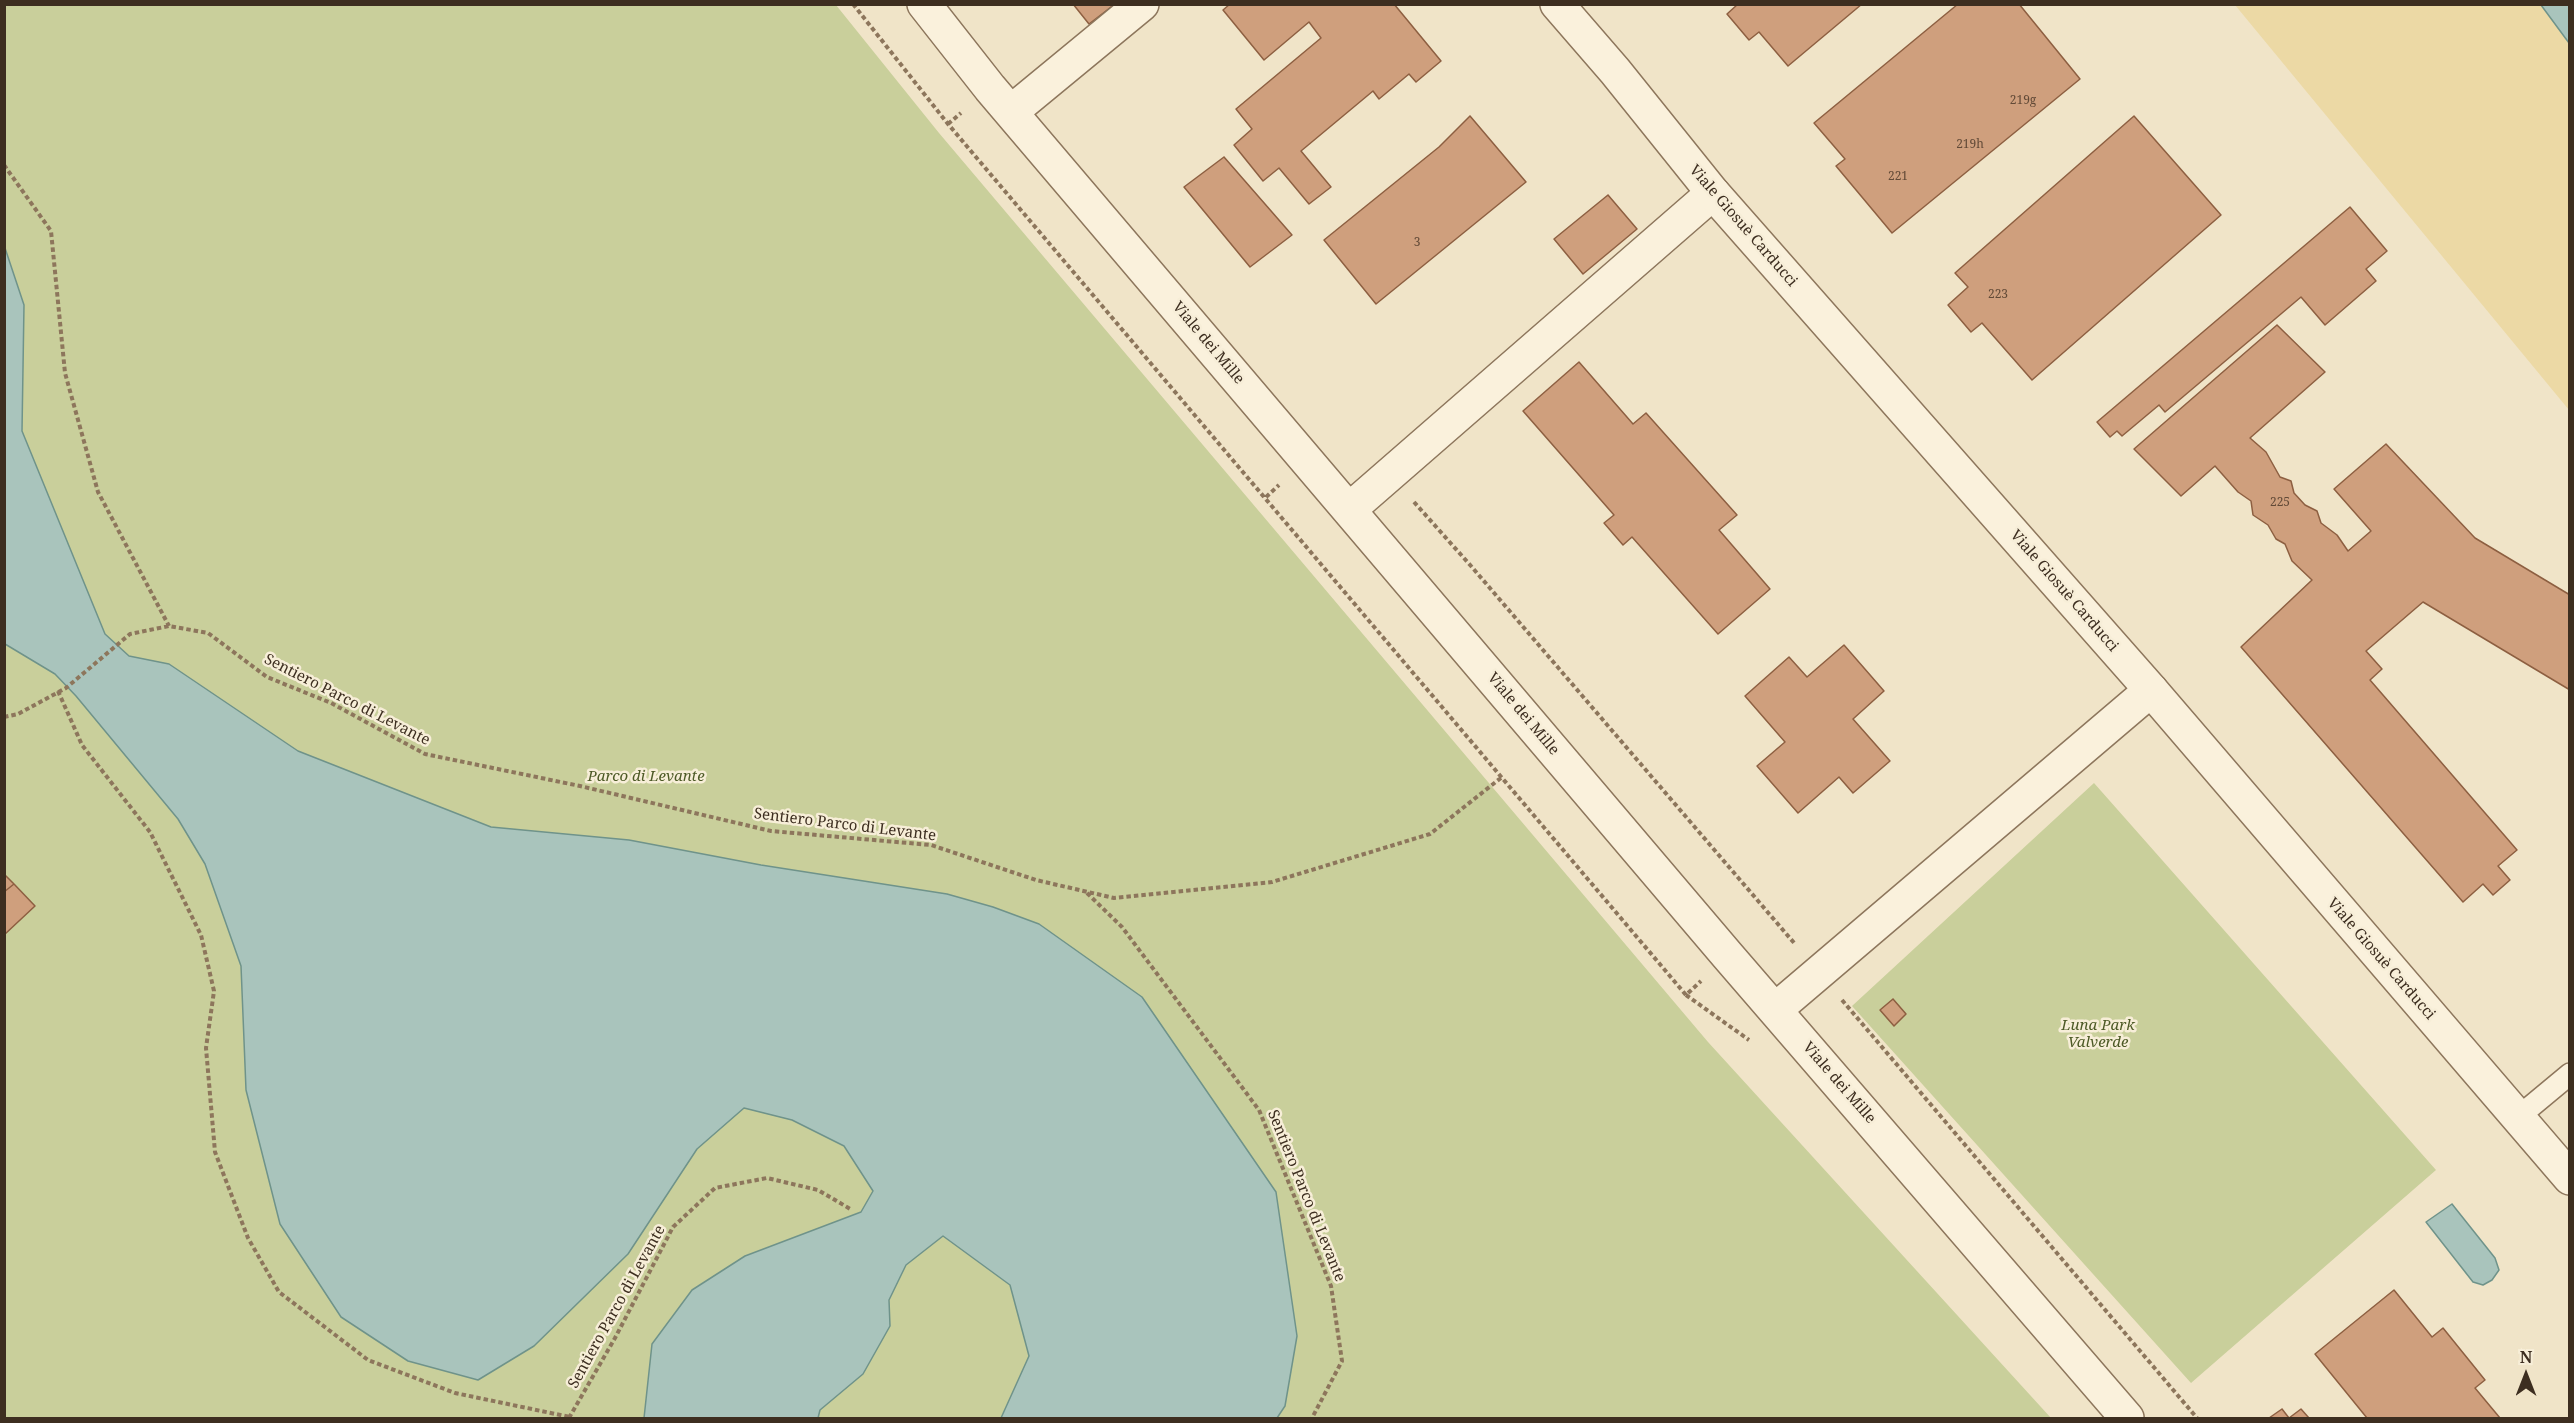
<!DOCTYPE html>
<meta charset="utf-8">
<style>
body{margin:0}
#map{position:relative;width:2574px;height:1423px;overflow:hidden;background:#f0e4c8;font-family:"Noto Serif",serif}
canvas{display:block}
.frame{position:absolute;inset:0;border:6px solid #3d2e20;pointer-events:none}
.north{position:absolute;left:2496px;top:1345px;width:60px;height:60px;-webkit-text-stroke:4px #f7eed8;paint-order:stroke;rotate:0deg;font-size:16px;font-weight:700;line-height:24px;text-align:center;color:#3d2e20}
.north::after{content:'';display:block;margin:auto;width:21px;height:27px;background:#3d2e20;clip-path:polygon(50% 0,100% 100%,50% 72%,0 100%)}
</style>
<div id="map">
<canvas width="2574" height="1423"></canvas>
<div class="frame"></div>
<div class="north">N</div>
</div>
<script>
const c = document.querySelector('canvas').getContext('2d');
c.lineJoin = 'round';
function fill(path, color) { c.fillStyle = color; c.fill(path, 'evenodd'); }
const shape = rows => new Path2D(rows.map(r => 'M' + r).join(''));
function stroke(path, color, width, dash) { c.strokeStyle = color; c.lineWidth = width; c.lineCap = dash ? 'butt' : 'round'; c.setLineDash(dash || []); c.stroke(path); }
function write(font, color, halo, rows, align = 'center') {
  c.font = font + ' "Noto Serif",serif'; c.lineWidth = 5; c.setLineDash([]); c.textBaseline = 'middle'; c.strokeStyle = halo; c.fillStyle = color; for (const [text, x, y, turn = 0] of rows) {
    c.save(); c.translate(x, y); c.rotate((+turn || 0) * Math.PI / 180); c.textAlign = isNaN(turn) ? turn : align; if (halo) c.strokeText(text, 0, 0); c.fillText(text, 0, 0); c.restore();
  }
}
fill(shape([
 [5,4,836,5,939,133,1708,1042,2051,1418,5,1418],
 [2094,783,2436,1170,2191,1383,1852,1006]
]), '#c9cf9b');
fill(shape([
 [2235,5,2541,5,2569,43,2569,410]
]), '#ecd9a5');
const water = shape([
 [2541,5,2569,5,2569,43,2541,5],
 [4,245,24,305,22,431,105,634,129,656,169,664,298,751,491,827,629,840,761,865,947,894,993,907,1039,924,1142,997,1276,1192,1297,1336,1285,1406,1277,1418,1001,1418,1029,1356,1010,1285,943,1236,906,1265,889,1300,890,1326,863,1374,820,1410,818,1418,644,1418,652,1344,692,1290,745,1256,861,1212,873,1191,844,1146,792,1120,744,1108,697,1149,628,1254,534,1346,478,1380,408,1361,341,1317,280,1224,246,1090,241,966,205,864,178,819,76,696,55,674,5,644,4,245],
 [2452,1204,2495,1258,2499,1270,2492,1280,2483,1285,2473,1282,2426,1222,2452,1204]
]);
fill(water, '#a9c4bc');
stroke(water, '#6f938a', 1.5);
const building = shape([
 [1073,4,1115,4,1089,24,1073,4],
 [1230,4,1394,4,1441,61,1416,82,1409,74,1379,99,1373,91,1301,151,1331,187,1309,204,1279,168,1263,181,1234,145,1252,129,1236,109,1321,38,1309,22,1264,60,1223,10,1230,4],
 [1738,4,1862,4,1788,66,1759,32,1749,40,1727,14,1738,4],
 [1958,4,2019,4,2080,79,1892,233,1836,166,1845,159,1814,123,1958,4],
 [1470,116,1526,182,1376,304,1324,240,1439,147,1470,116],
 [2134,116,2221,215,2032,380,1982,323,1971,332,1948,305,1968,287,1955,273,2134,116],
 [1224,157,1292,235,1250,267,1184,187,1224,157],
 [1608,195,1637,229,1583,274,1554,239,1608,195],
 [2350,207,2387,251,2366,269,2376,281,2325,325,2301,297,2165,412,2159,405,2122,436,2117,431,2110,437,2097,422,2350,207],
 [2277,325,2325,372,2250,438,2266,452,2280,477,2291,481,2294,493,2305,505,2317,511,2321,523,2337,535,2348,551,2371,531,2334,489,2386,444,2475,538,2570,595,2570,690,2423,602,2366,651,2382,669,2370,680,2517,850,2498,866,2510,880,2493,895,2483,884,2463,902,2241,647,2312,580,2292,561,2285,544,2276,539,2268,525,2253,515,2251,501,2238,492,2215,466,2181,496,2134,449,2277,325],
 [1579,362,1633,424,1646,413,1737,515,1719,530,1770,589,1718,634,1632,537,1623,545,1604,523,1614,515,1523,411,1579,362],
 [1844,645,1884,691,1853,719,1890,761,1853,793,1839,777,1798,813,1757,766,1785,742,1745,696,1789,657,1807,677,1844,645],
 [4,874,14,884,4,892,4,874],
 [14,884,35,906,4,935,4,892,14,884],
 [1893,999,1906,1014,1894,1026,1880,1010,1893,999],
 [2394,1290,2432,1337,2443,1328,2485,1380,2475,1388,2500,1418,2367,1418,2315,1354,2394,1290],
 [2282,1409,2289,1418,2301,1409,2309,1418,2269,1418,2282,1409]
]);
fill(building, '#cf9f7d');
stroke(building, '#8d5f41', 1.5);
const service = shape([
 [2517,1118,2570,1074]
]);
const minor = shape([
 [924,4,990,88,1728,956,2127,1418],
 [1011,112,1142,4],
 [1350,509,1713,193],
 [1775,1010,2151,690]
]);
const tertiary = shape([
 [1557,4,1615,71,1713,193,2151,690,2570,1178]
]);
stroke(service, '#8d765c', 24);
stroke(minor, '#8d765c', 36);
stroke(tertiary, '#8d765c', 36);
stroke(shape([
 [853,4,948,124,1686,995,1701,981],
 [948,124,961,113],
 [4,165,51,231,65,373,98,492,169,626],
 [1266,497,1279,485],
 [1414,502,1471,566,1795,944],
 [58,691,82,745,150,832,201,935,214,991,206,1048,215,1152,248,1238,279,1292,368,1360,455,1393,570,1417],
 [4,717,18,714,66,688,130,634,169,626,208,633,267,677,331,703,425,754,580,786,771,831,931,845,1036,880,1114,898,1272,882,1430,834,1502,777],
 [1087,893,1122,927,1259,1110,1331,1286,1342,1361,1312,1418],
 [1686,995,1749,1040],
 [1842,1000,2197,1418],
 [569,1418,615,1338,673,1227,715,1188,767,1178,818,1190,852,1210]
]), '#8d765c', 4, [4.5, 3]);
stroke(service, '#faf1dc', 21);
stroke(minor, '#faf1dc', 33);
stroke(tertiary, '#faf1dc', 33);
write('12px', '#624a37', null, [
 ["219g",2023,101],
 ["219h",1970,145],
 ["221",1898,177],
 ["3",1417,243],
 ["223",1998,295],
 ["225",2280,503]
]);
write('15px', '#3d2e20', '#f7eed8', [
 ["Viale Giosuè Carducci",1743,226,49],
 ["Viale dei Mille",1208,343,50],
 ["Viale Giosuè Carducci",2064,591,49],
 ["Sentiero Parco di Levante",347,700,27],
 ["Viale dei Mille",1523,714,50],
 ["Sentiero Parco di Levante",845,825,7],
 ["Viale Giosuè Carducci",2381,959,49],
 ["Viale dei Mille",1839,1083,49],
 ["Sentiero Parco di Levante",1306,1196,68],
 ["Sentiero Parco di Levante",617,1307,-61]
]);
write('italic 15px', '#4d5a26', '#f7eed8', [
 ["Parco di Levante",646,777],
 ["Luna Park",2098,1026],
 ["Valverde",2098,1043]
]);
</script>
